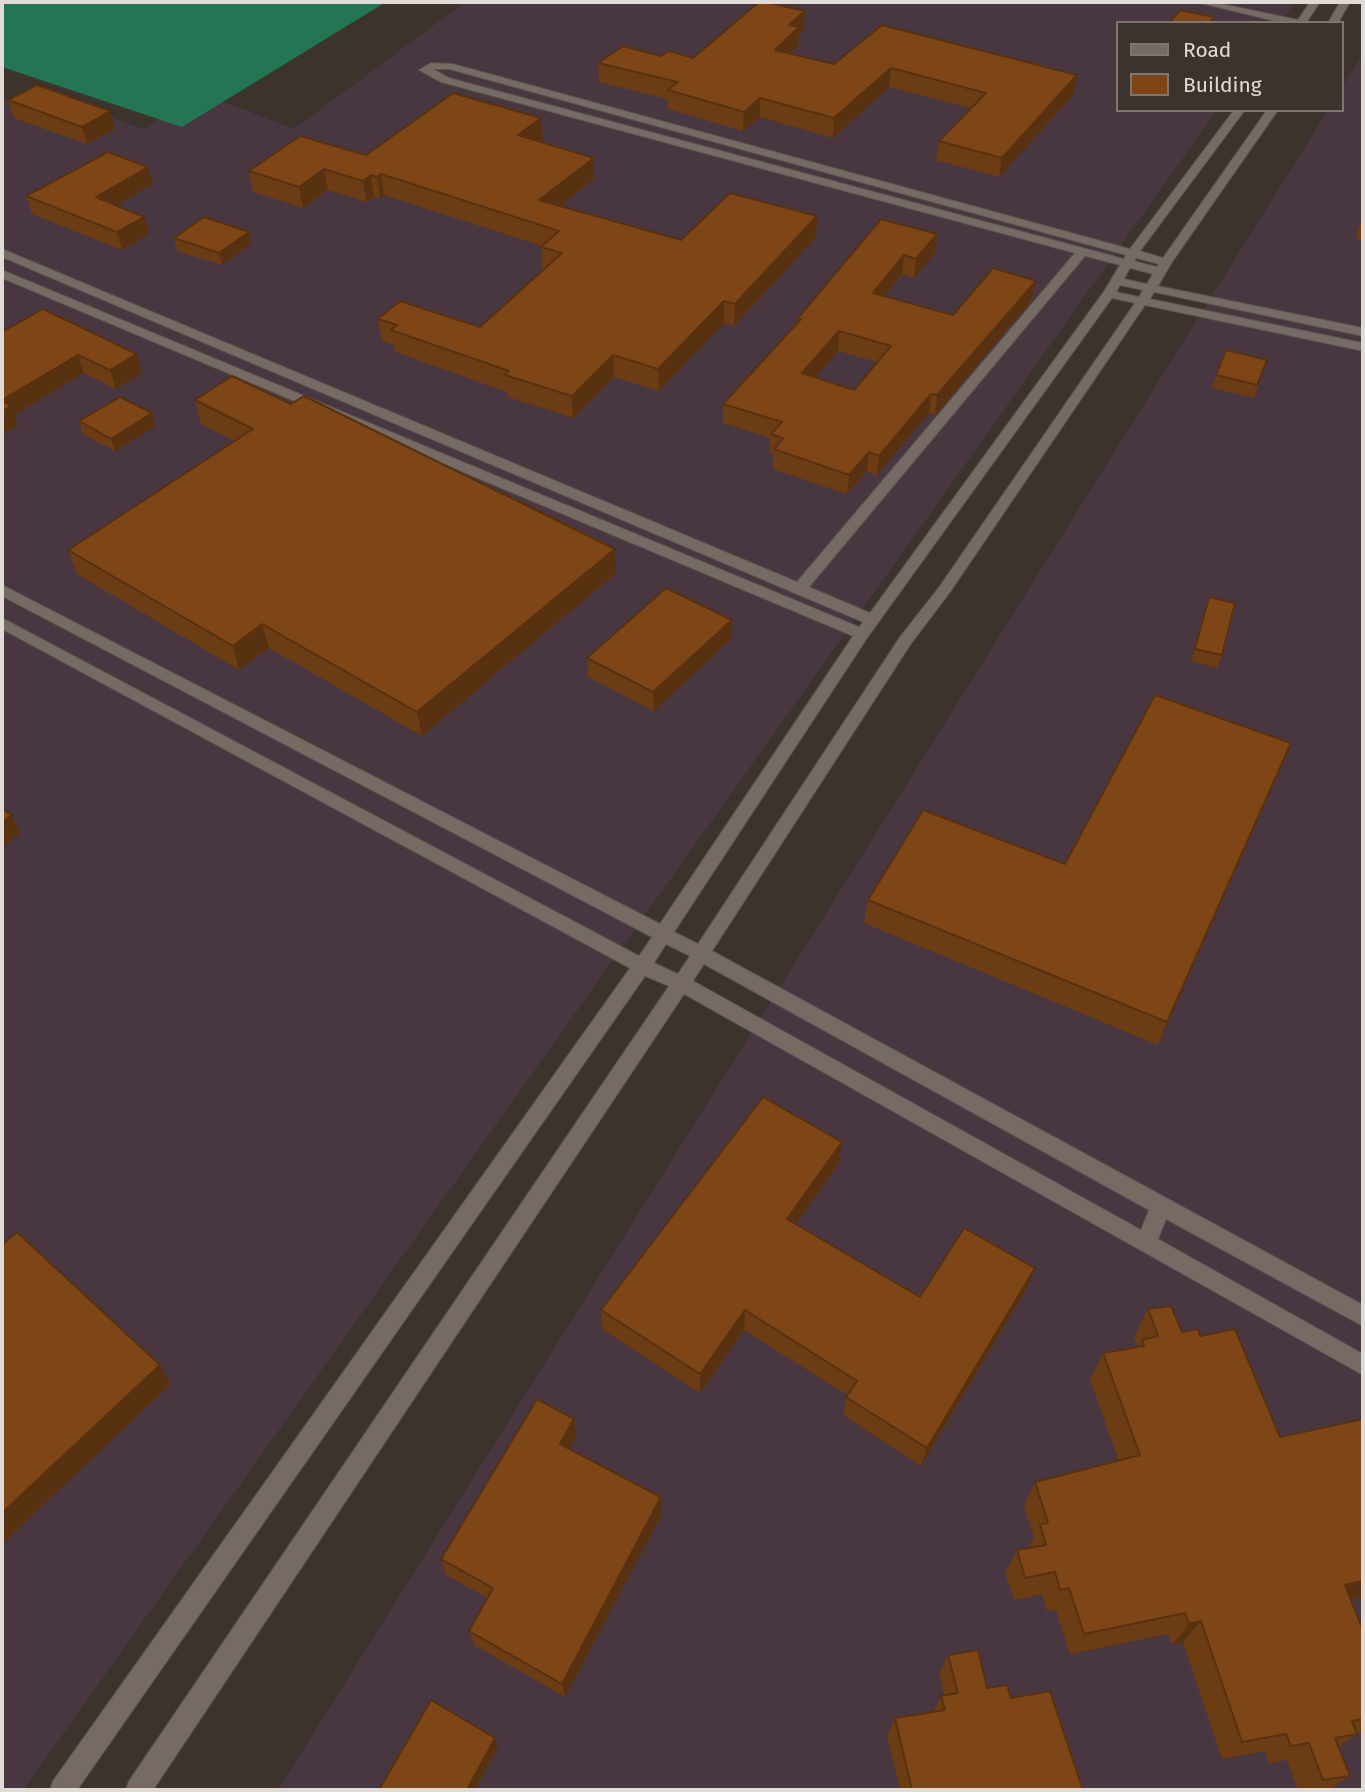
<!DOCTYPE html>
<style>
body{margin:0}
#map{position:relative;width:1365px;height:1792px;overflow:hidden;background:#3c332d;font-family:"Fira Sans",sans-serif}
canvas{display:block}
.frame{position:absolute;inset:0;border:4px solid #e1dbd7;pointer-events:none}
.legend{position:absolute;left:1116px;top:21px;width:228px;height:91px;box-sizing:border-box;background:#3c332d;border:2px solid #7e7671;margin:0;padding:9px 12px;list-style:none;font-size:21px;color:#e1dbd7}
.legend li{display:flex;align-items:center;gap:14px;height:35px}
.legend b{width:35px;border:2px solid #7e7671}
</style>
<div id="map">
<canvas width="1365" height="1792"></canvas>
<div class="frame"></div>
<ul class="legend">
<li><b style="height:9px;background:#756b64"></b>Road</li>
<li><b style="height:19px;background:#7e4617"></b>Building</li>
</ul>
</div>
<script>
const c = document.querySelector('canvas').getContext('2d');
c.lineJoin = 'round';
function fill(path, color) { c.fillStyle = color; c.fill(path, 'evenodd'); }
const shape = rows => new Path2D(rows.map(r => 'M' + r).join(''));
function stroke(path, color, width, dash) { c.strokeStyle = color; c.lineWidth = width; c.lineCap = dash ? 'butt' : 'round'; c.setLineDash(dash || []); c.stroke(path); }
fill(shape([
 [465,2,1295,2,1280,23,1118,23,1118,110,1217,110,23,1790,2,1790,2,97,14,102,37,90,143,129,201,93,294,129],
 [1363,54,1363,1790,278,1790,1328,110,1342,110,1342,87]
]), '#483741');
fill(shape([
 [2,2,386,2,182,127,2,67]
]), '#237553');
const minor = shape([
 [1196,2,1213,2,1298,20,1310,2,1320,2,1306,23,1283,23,1196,2],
 [1340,2,1350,2,1338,23,1328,23,1340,2],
 [431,63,453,64,1130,249,1234,110,1245,110,1140,251,1163,258,1267,110,1278,110,1172,262,1158,286,1363,328,1363,336,1154,292,1150,299,1363,343,1363,351,1145,305,950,592,910,645,712,951,1363,1305,1363,1326,1166,1219,1158,1239,1363,1354,1363,1375,684,994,153,1790,126,1790,129,1781,669,986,645,976,77,1790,50,1790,53,1781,630,968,2,629,2,618,639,956,652,937,2,596,2,585,660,924,853,636,2,278,2,270,859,627,863,622,2,257,2,249,797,582,1075,253,441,82,419,70,431,63],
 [433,69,449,69,1126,255,1124,259,449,78,433,69],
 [1085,256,1120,265,1103,293,870,613,809,587,1085,256],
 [1136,258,1159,264,1157,267,1134,261,1136,258],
 [1130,268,1153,274,1147,284,1124,279,1130,268],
 [1120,285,1143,290,1139,297,1116,292,1120,285],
 [1112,298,1135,303,940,586,900,637,698,944,674,932,867,638,1112,298],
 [666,944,690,956,678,974,654,963,666,944],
 [704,964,1149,1210,1141,1230,693,981,704,964]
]);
stroke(minor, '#58514b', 2);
fill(minor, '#756b64');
fill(shape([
 [882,25,1074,94,999,177,936,160,939,141,970,108,889,87,833,138,760,117,743,131,668,109,668,99,599,82,598,63,661,56,693,58,804,29,799,34,798,46,790,53,834,64],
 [8,100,115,129,87,144,14,118],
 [541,118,543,139,539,141,594,179,560,206,681,240,816,237,734,326,724,323,659,391,614,377,573,418,508,397,507,392,395,352,394,345,382,341,378,319,480,327,544,269,542,269,541,247,542,246,384,195,380,198,374,197,367,202,328,190,303,208,253,192,249,171,366,155],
 [153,184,116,205,149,234,122,250,32,214,26,196],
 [1363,214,1363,243,1356,237],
 [937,234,935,253,914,278,902,274,884,296,953,315,1032,300,935,415,929,413,877,475,867,471,847,494,773,469,773,454,770,453,770,438,723,423,723,404,797,323,798,318],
 [838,351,877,362,854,390,815,377],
 [174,238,251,244,222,265,177,251],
 [2,332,137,354,142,373,116,389,84,373,14,415,18,425,2,435],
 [1263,372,1254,398,1212,388,1216,375],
 [195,400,616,573,422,736,269,648,239,670,77,574,68,550,235,441,201,424],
 [79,421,156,426,115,451,83,434],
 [1209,597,1222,655,1217,668,1191,661],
 [731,639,654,711,588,677,587,658],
 [1281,767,1158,1045,864,923,868,900,1065,864],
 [839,1163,796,1224,920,1297,1027,1288,921,1466,843,1415,847,1395,744,1330,700,1393,602,1329,601,1310],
 [1148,1309,1182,1332,1200,1336,1280,1437,1363,1419,1363,1597,1351,1600,1363,1630,1363,1732,1357,1733,1339,1747,1350,1776,1328,1790,1298,1790,1287,1760,1269,1763,1265,1751,1222,1759,1183,1642,1172,1645,1168,1634,1070,1654,1056,1610,1047,1611,1042,1594,1014,1600,1005,1573,1017,1550,1028,1548,1034,1537,1024,1506,1035,1482,1119,1461,1090,1380,1103,1353,1138,1347,1134,1337],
 [574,1419,576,1437,569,1449,661,1497,662,1514,565,1697,474,1645,469,1631,488,1598,446,1575,441,1559],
 [948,1655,987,1688,1011,1698,1083,1790,900,1790,887,1736,895,1718,933,1712,941,1696,944,1695,939,1674]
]), '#6c3c14');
fill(shape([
 [805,11,804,29,799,34,798,46,774,69,775,50,789,25],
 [891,68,889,87,833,138,834,118],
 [1077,75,1074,94,999,177,1002,158],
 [760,98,760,117,743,131,744,112],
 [110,111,115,129,87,144,82,127],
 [541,118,543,139,520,156,518,135],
 [594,158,594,179,541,221,539,200],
 [148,167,153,184,101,214,96,197],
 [324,169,328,190,303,208,299,187],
 [381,174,384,195,380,198,377,177],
 [371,175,374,197,367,202,363,181],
 [817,216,816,237,734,326,735,304],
 [144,217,149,234,122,250,117,232],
 [249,232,251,244,222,265,219,253],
 [937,234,935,253,914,278,916,259],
 [904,255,902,274,871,312,873,293],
 [1036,281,1032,300,935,415,937,395],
 [724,301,724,323,659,391,658,369],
 [839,331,838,351,801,393,802,373],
 [137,354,142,373,116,389,110,370],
 [78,355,84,373,14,415,18,425,2,435,2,400],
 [613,355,614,377,573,418,572,396],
 [931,394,929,413,877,475,879,456],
 [152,413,156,426,115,451,111,439],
 [869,452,867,471,847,494,849,475],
 [615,549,616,573,422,736,417,712],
 [732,620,731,639,654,711,653,692],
 [262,624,269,648,239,670,233,646],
 [1291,743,1281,767,1158,1045,1167,1022],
 [12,815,20,833,2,848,2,822],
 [842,1142,839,1163,785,1239,787,1219],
 [1035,1268,1027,1288,921,1466,927,1448],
 [745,1310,744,1330,700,1393,700,1374],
 [160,1365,171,1384,2,1544,2,1513],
 [574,1419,576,1437,562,1462,560,1444],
 [661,1497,662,1514,565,1697,562,1684],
 [1363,1581,1363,1597,1323,1606,1345,1585],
 [1201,1621,1183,1642,1172,1645,1189,1624],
 [495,1738,498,1747,475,1790,467,1790]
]), '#583110');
const building = shape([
 [759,2,766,2,805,11,789,25,799,27,775,50,834,64,882,25,1077,75,1002,158,939,141,986,93,891,68,834,118,760,98,744,112,668,90,678,82,598,63,623,46,661,56,669,51,693,58,759,2],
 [1180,10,1214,17,1210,23,1169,23,1180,10],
 [37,85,110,111,82,127,8,100,37,85],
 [453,93,541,118,518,135,594,158,539,200,681,240,730,193,817,216,735,304,724,301,658,369,613,355,572,396,505,375,509,371,391,330,397,325,378,319,400,301,480,327,562,253,541,247,559,231,381,174,377,177,371,175,363,181,324,169,299,187,249,171,300,136,366,155,453,93],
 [108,152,148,167,96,197,144,217,117,232,26,196,108,152],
 [204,217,249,232,219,253,174,238,204,217],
 [881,219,937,234,916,259,904,255,873,293,953,315,993,268,1036,281,937,395,931,394,879,456,869,452,849,475,774,449,783,438,771,434,782,422,723,404,801,319,798,318,881,219],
 [839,331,891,346,854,390,802,373,839,331],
 [43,309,137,354,110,370,78,355,2,400,2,332,43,309],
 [1226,350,1267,360,1257,385,1216,375,1226,350],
 [232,376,291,404,304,396,615,549,417,712,262,624,233,646,68,550,253,429,195,400,232,376],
 [120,397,152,413,111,439,79,421,120,397],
 [2,401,11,406,2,412,2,401],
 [666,588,732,620,653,692,587,658,666,588],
 [1209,597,1235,603,1222,655,1195,649,1209,597],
 [1155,695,1291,743,1167,1022,868,900,923,810,1065,864,1155,695],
 [2,809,12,815,2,822,2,809],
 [763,1097,842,1142,787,1219,920,1297,964,1228,1035,1268,927,1448,846,1397,857,1381,745,1310,700,1374,601,1310,763,1097],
 [17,1232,160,1365,2,1513,2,1245,17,1232],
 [1171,1306,1182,1332,1198,1329,1200,1336,1235,1329,1280,1437,1363,1419,1363,1581,1345,1585,1363,1630,1363,1719,1352,1721,1357,1734,1335,1738,1350,1776,1323,1780,1309,1743,1291,1746,1286,1734,1242,1742,1201,1621,1189,1624,1185,1613,1084,1634,1069,1588,1060,1590,1055,1572,1025,1578,1017,1550,1046,1545,1040,1524,1048,1523,1035,1482,1140,1455,1103,1353,1144,1346,1142,1340,1158,1336,1148,1309,1171,1306],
 [537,1399,574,1419,560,1444,661,1497,562,1684,469,1631,493,1588,441,1559,537,1399],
 [978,1650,987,1688,1007,1685,1011,1698,1050,1691,1083,1790,912,1790,895,1718,945,1710,941,1696,958,1693,948,1655,978,1650],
 [431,1700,495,1738,467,1790,379,1790,431,1700]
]);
fill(building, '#7e4617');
stroke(building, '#583110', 2);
</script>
